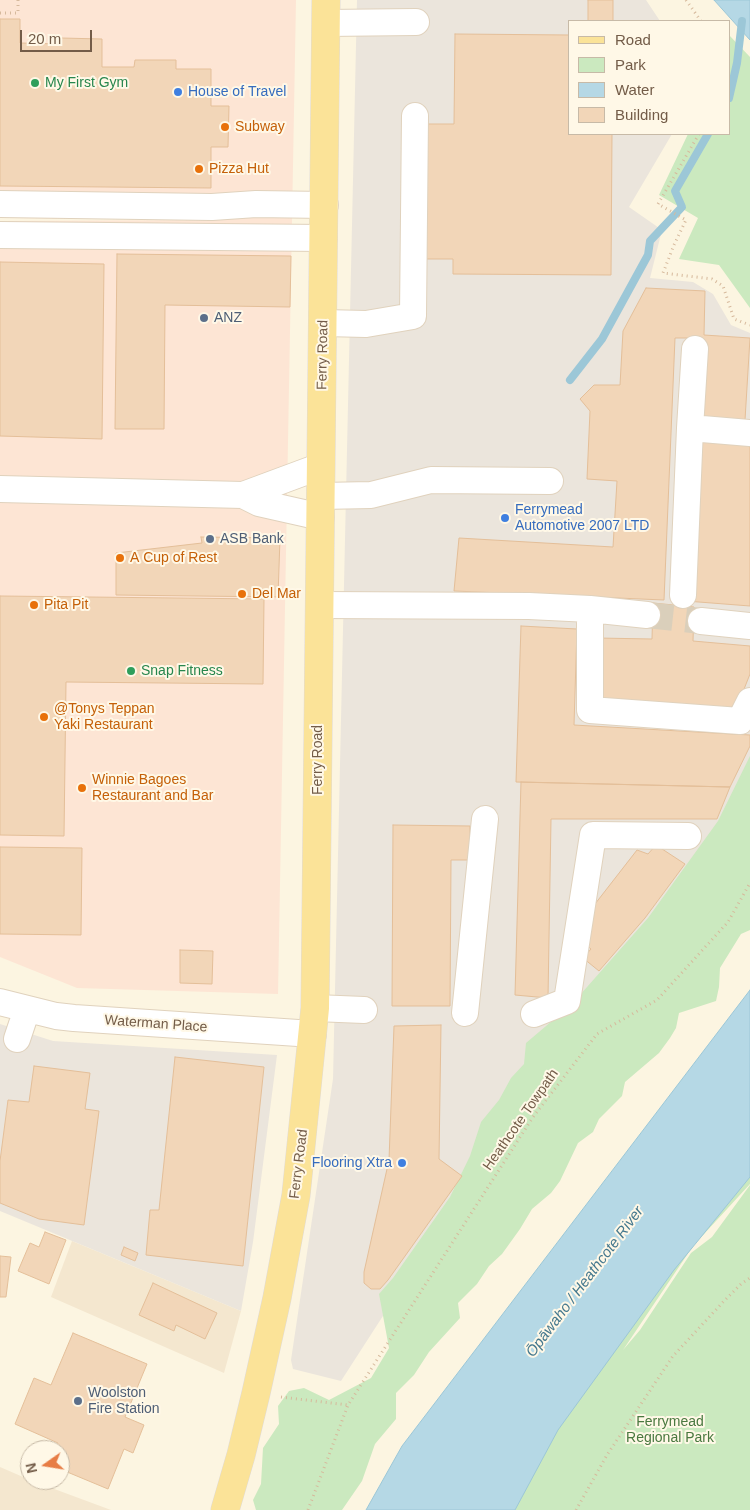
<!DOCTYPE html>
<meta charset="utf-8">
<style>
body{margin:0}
#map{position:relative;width:750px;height:1510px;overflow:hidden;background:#fcf5e1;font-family:Helvetica,sans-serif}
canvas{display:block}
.legend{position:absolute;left:568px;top:20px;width:162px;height:115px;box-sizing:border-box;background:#fff8e7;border:1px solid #c7baa7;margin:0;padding:6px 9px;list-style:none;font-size:15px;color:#735c48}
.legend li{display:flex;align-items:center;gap:10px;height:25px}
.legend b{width:25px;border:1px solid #c7baa7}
.north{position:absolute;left:20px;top:1440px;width:50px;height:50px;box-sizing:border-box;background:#fff8e7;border:1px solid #c7baa7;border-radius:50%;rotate:257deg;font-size:14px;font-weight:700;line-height:20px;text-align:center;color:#735c48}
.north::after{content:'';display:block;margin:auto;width:18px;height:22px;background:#e77d45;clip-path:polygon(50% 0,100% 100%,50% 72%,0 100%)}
.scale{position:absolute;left:20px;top:30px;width:72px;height:22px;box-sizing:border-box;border:2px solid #735c48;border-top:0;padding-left:6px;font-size:15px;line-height:18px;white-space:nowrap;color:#735c48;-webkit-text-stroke:4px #fff8e7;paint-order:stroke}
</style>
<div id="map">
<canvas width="750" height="1510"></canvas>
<ul class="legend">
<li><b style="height:6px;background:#fbe398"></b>Road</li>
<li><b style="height:14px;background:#cbe9bf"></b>Park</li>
<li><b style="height:14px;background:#b5d8e5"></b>Water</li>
<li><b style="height:14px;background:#f2d6b8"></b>Building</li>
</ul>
<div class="north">N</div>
<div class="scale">20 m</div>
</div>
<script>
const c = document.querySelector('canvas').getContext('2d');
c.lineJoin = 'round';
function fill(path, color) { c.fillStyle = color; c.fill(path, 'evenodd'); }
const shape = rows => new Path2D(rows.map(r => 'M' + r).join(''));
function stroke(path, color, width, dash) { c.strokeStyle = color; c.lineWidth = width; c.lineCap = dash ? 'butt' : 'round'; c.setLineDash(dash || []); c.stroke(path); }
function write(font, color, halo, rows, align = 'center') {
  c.font = font + ' Helvetica,sans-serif'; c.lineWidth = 4; c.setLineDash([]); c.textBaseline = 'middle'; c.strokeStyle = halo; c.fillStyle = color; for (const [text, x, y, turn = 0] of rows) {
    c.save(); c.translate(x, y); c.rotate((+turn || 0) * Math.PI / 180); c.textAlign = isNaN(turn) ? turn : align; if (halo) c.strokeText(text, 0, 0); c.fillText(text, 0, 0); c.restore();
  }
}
fill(shape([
 [72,1241,241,1311,224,1373,51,1297],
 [0,1467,30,1480,111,1510,0,1510]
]), '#f4e7cf');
fill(shape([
 [0,0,296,0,278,994,77,988,0,957,0,221,217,220,0,218]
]), '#fde5d4');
fill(shape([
 [357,0,646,0,660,21,569,21,569,134,672,134,629,207,662,230,650,278,693,282,713,294,731,325,750,333,750,838,532,1085,341,1381,293,1369,291,1360,333,1079],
 [0,1024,53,1041,277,1055,253,1242,241,1311,0,1211]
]), '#ebe5dc');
fill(shape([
 [729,35,750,57,750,308,719,265,679,259,698,218,659,195,688,134,729,134],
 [750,756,750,930,741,934,720,968,719,987,716,1001,679,1013,676,1028,670,1038,659,1053,625,1082,622,1096,599,1119,593,1132,578,1143,560,1181,551,1193,532,1209,520,1229,502,1254,489,1266,477,1284,458,1303,460,1318,429,1352,414,1375,396,1393,396,1419,375,1444,362,1481,342,1510,256,1510,253,1500,261,1484,263,1448,279,1424,278,1406,289,1391,304,1388,329,1400,371,1378,389,1348,379,1294,393,1278,450,1197,470,1156,481,1122,499,1100,511,1078,524,1064,526,1043,572,1004,648,918,718,821],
 [750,1134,750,1184,693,1246,623,1350,640,1330,691,1253,712,1237,750,1185,750,1510,473,1510]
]), '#cbe9bf');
const water = shape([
 [714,0,750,0,750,40,740,29,714,0],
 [750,990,750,1177,674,1270,558,1430,515,1510,366,1510,402,1446,750,990]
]);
fill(water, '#b5d8e5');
stroke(water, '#9cc7d7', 1);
stroke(shape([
 [729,98,737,63,742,21],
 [570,380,602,339,648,255,650,241,682,207,675,191,708,134]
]), '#9cc7d7', 8);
const building = shape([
 [588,0,613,0,613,21,588,21,588,0],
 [0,19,20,19,20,43,61,44,61,38,102,39,102,67,134,67,135,60,176,60,176,69,211,69,211,106,229,106,228,147,211,147,211,188,0,186,0,19],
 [455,34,569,35,569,134,612,134,611,275,453,274,453,259,418,259,419,124,454,124,455,34],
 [117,254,291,256,290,307,165,305,164,429,115,429,117,254],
 [0,262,104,264,102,439,0,436,0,262],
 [646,288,705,291,704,335,750,338,745,420,696,417,700,338,675,338,664,600,454,591,459,538,613,547,617,481,587,479,590,411,580,399,594,385,620,385,623,331,646,288],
 [696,434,750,437,750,606,686,601,696,434],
 [201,537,280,538,278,597,116,595,116,553,202,543,201,537],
 [0,596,264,599,263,684,66,682,64,836,0,835,0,596],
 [653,603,694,607,693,641,750,646,750,674,733,717,594,710,597,638,652,639,653,603],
 [521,626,577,629,574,725,750,735,750,746,730,787,516,782,521,626],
 [521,782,730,787,717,819,551,819,548,998,515,995,521,782],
 [393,825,470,826,470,860,451,860,450,1006,392,1006,393,825],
 [656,845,685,864,645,918,599,971,583,958,591,949,579,938,581,922,637,850,648,854,656,845],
 [0,847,82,848,81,935,0,934,0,847],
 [180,950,213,951,212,984,180,983,180,950],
 [441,1025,439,1159,462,1176,388,1280,380,1289,371,1289,364,1283,364,1272,389,1160,394,1026,441,1025],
 [175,1057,264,1067,243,1266,146,1255,150,1210,159,1210,175,1057],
 [34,1066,90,1073,85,1109,99,1111,84,1225,39,1219,0,1203,0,1161,8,1100,29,1102,34,1066],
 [45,1232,66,1240,49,1284,18,1271,30,1243,39,1247,45,1232],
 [124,1247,138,1253,135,1261,121,1255,124,1247],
 [0,1256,11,1257,6,1297,0,1297,0,1256],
 [153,1283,217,1313,205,1339,176,1325,174,1331,139,1315,153,1283],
 [73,1333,147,1364,125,1417,144,1425,133,1453,124,1449,108,1489,60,1469,60,1450,55,1450,58,1443,15,1424,34,1378,51,1385,73,1333]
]);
fill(building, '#f2d6b8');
stroke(building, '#e4bf99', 1);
stroke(shape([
 [647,615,701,621]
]), '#dacfbb', 26, [26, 13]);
const minor = shape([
 [326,23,416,22],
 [0,204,212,207,256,204,325,205],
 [0,235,324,238],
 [324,323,366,324,413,316,415,116],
 [695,349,690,428,750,433],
 [0,489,243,495,259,503,321,517],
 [243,495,321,466],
 [321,496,371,495,431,480,550,481],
 [683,595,690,428],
 [319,605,529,606,590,609,590,710,740,721,750,701],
 [590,609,647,615],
 [701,621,750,626],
 [0,1002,56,1016,74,1018,313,1034],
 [315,1008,364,1010],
 [465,1013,485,819],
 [534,1014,567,1001,593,835,688,836],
 [17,1039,27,1009]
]);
const major = shape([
 [225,1510,241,1455,256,1393,277,1298,296,1195,315,1008,326,0]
]);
stroke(minor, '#e0d2bd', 28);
stroke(major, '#e0dbd7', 29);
stroke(shape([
 [686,0,701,21],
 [0,13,18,13,18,0],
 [699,134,658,204,686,220,674,245,663,273,712,279,723,286,734,319,750,325],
 [281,1397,348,1405],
 [308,1510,348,1405,533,1117,597,1034,657,1000,728,922,750,883],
 [576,1510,607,1455,673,1356,725,1300,741,1284,750,1278]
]), '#d6b99c', 3, [1, 4]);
stroke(minor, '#fff', 26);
stroke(major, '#fbe398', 28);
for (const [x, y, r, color] of [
 [35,83,5,"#2e9e5b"],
 [178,92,5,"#3f7fe0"],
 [225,127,5,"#e8710a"],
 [199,169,5,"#e8710a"],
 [204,318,5,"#5c6f8a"],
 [505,518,5,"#3f7fe0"],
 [210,539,5,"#5c6f8a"],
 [120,558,5,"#e8710a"],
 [242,594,5,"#e8710a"],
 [34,605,5,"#e8710a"],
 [131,671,5,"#2e9e5b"],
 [44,717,5,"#e8710a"],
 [82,788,5,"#e8710a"],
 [402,1163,5,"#3f7fe0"],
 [78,1401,5,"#5c6f8a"]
]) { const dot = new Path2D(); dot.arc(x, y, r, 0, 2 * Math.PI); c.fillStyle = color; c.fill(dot); stroke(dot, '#fff8e7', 2); }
write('14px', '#27864d', '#fff8e7', [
 ["My First Gym",45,83],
 ["Snap Fitness",141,671]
], 'left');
write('14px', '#366cbe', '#fff8e7', [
 ["House of Travel",188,92],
 ["Ferrymead",515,510],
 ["Automotive 2007 LTD",515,526],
 ["Flooring Xtra",392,1163,"right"]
], 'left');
write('14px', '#c56008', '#fff8e7', [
 ["Subway",235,127],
 ["Pizza Hut",209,169],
 ["A Cup of Rest",130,558],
 ["Del Mar",252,594],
 ["Pita Pit",44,605],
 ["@Tonys Teppan",54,709],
 ["Yaki Restaurant",54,725],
 ["Winnie Bagoes",92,780],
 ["Restaurant and Bar",92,796]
], 'left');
write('14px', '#4e5e75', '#fff8e7', [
 ["ANZ",214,318],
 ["ASB Bank",220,539],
 ["Woolston",88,1393],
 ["Fire Station",88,1409]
], 'left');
write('14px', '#735c48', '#fff8e7', [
 ["Ferry Road",323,355,-89],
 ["Ferry Road",318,760,-90],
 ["Waterman Place",156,1024,4],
 ["Heathcote Towpath",521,1120,-55],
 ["Ferry Road",299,1164,-83]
]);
write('14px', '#4a7940', '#fff8e7', [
 ["Ferrymead",670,1422],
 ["Regional Park",670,1438]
]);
write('italic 15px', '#44788e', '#fff8e7', [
 ["Ōpāwaho / Heathcote River",585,1282,-53]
]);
</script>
